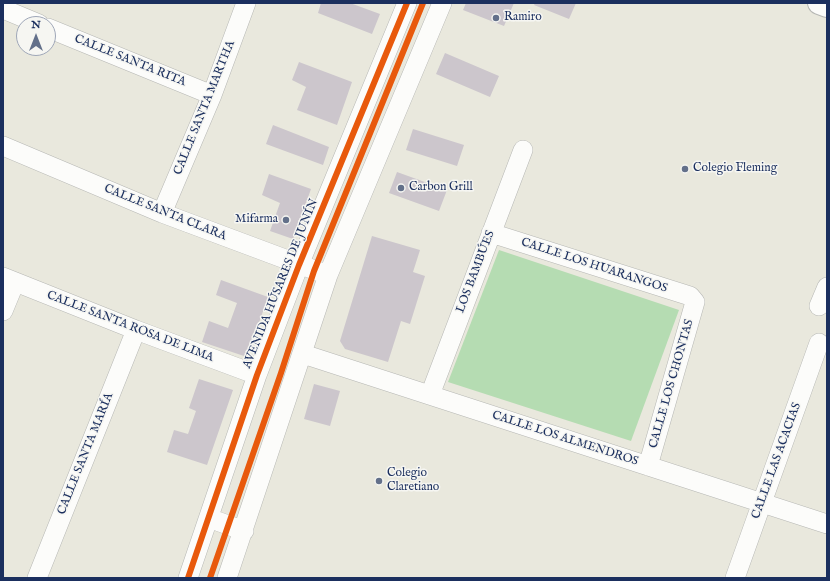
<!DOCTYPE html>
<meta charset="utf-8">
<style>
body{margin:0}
#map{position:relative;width:830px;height:581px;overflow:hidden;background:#e9e8dd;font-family:"IM FELL English",serif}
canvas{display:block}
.frame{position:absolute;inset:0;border:4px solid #1b2f5e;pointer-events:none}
.north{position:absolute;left:16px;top:16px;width:40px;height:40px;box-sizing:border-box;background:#f6f6f2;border:1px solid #9ea6b7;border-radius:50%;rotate:0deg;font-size:11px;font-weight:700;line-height:16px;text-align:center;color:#1b2f5e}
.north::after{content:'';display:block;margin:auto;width:14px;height:18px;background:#63708a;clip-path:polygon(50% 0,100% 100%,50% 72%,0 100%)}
</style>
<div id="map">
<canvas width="830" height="581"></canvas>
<div class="frame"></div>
<div class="north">N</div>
</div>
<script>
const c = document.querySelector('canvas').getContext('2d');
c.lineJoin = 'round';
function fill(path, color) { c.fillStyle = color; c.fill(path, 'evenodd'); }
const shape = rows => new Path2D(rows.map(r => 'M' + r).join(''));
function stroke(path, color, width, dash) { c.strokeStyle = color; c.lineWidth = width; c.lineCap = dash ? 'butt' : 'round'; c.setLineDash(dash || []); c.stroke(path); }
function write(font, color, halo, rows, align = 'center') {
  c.font = font + ' "IM FELL English",serif'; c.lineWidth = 3; c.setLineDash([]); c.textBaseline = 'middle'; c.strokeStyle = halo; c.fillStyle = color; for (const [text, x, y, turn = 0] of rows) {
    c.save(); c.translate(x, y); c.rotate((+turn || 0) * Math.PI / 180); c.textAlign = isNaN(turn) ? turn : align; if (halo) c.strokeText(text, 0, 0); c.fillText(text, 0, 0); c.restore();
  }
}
fill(shape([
 [499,250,679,310,631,441,448,382]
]), '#b5dcb2');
fill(shape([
 [321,3,350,3,380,14,372,34,318,13],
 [466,3,514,3,504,26,463,10],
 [535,3,576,3,569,19,534,5],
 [445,53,499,76,490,97,436,74],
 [299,62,352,82,337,125,297,110,306,87,292,80],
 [273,125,329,147,323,165,266,144],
 [413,129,464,145,457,166,406,150],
 [397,172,447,190,439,211,389,193],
 [269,174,311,189,293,239,270,231,280,203,262,195],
 [372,236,420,250,413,272,425,276,410,324,401,321,388,362,345,349,340,341],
 [221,280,268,297,247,357,202,342,209,321,228,328,237,303,216,295],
 [199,379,233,390,207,465,167,452,174,430,188,434,196,411,189,408],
 [314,384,340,391,330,426,304,419]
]), '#ccc6cc');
const minor = shape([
 [3,9,39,24],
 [48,28,212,95],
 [3,146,162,213,328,275],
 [162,213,212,95,246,3],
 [491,233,690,296,695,302,648,466],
 [3,277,136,330,257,375],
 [819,306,827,287],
 [3,311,15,282],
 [303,354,827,524],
 [430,395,523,150],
 [209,518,244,531],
 [37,578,136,330],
 [188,578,257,375,299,265,407,3],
 [227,578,328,275,442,3],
 [735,578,819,343]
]);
const major = shape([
 [819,3,827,6]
]);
stroke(minor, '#b6b7b4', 20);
stroke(major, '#b6b7b4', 24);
stroke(minor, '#fcfcfa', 19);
stroke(major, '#fcfcfa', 22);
stroke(shape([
 [188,578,257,375,299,265,407,3],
 [210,578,281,373,314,271,423,3]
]), '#e8590c', 6);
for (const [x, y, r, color] of [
 [496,18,4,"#63708a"],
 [685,169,4,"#63708a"],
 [401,188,4,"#63708a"],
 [286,220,4,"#63708a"],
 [379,481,4,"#63708a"]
]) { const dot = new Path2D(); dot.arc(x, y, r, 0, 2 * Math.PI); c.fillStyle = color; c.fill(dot); stroke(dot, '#f6f6f2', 1.5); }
write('12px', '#1b2f5e', '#f6f6f2', [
 ["Ramiro",504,18],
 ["Colegio Fleming",693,169],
 ["Carbon Grill",409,188],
 ["Mifarma",278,220,"right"],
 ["Colegio",387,474],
 ["Claretiano",387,488]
], 'left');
write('12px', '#1b2f5e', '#f6f6f2', [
 ["CALLE SANTA RITA",130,61,22],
 ["CALLE SANTA MARTHA",205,108,-68],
 ["CALLE SANTA CLARA",165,213,22],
 ["CALLE LOS HUARANGOS",594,266,18],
 ["LOS BAMBÚES",476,272,-69],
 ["AVENIDA HÚSARES DE JUNÍN",281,284,-68],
 ["CALLE SANTA ROSA DE LIMA",130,327,21],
 ["CALLE LOS CHONTAS",672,384,-74],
 ["CALLE LOS ALMENDROS",565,439,18],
 ["CALLE SANTA MARÍA",86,454,-68],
 ["CALLE LAS ACACIAS",777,461,-70]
]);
</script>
